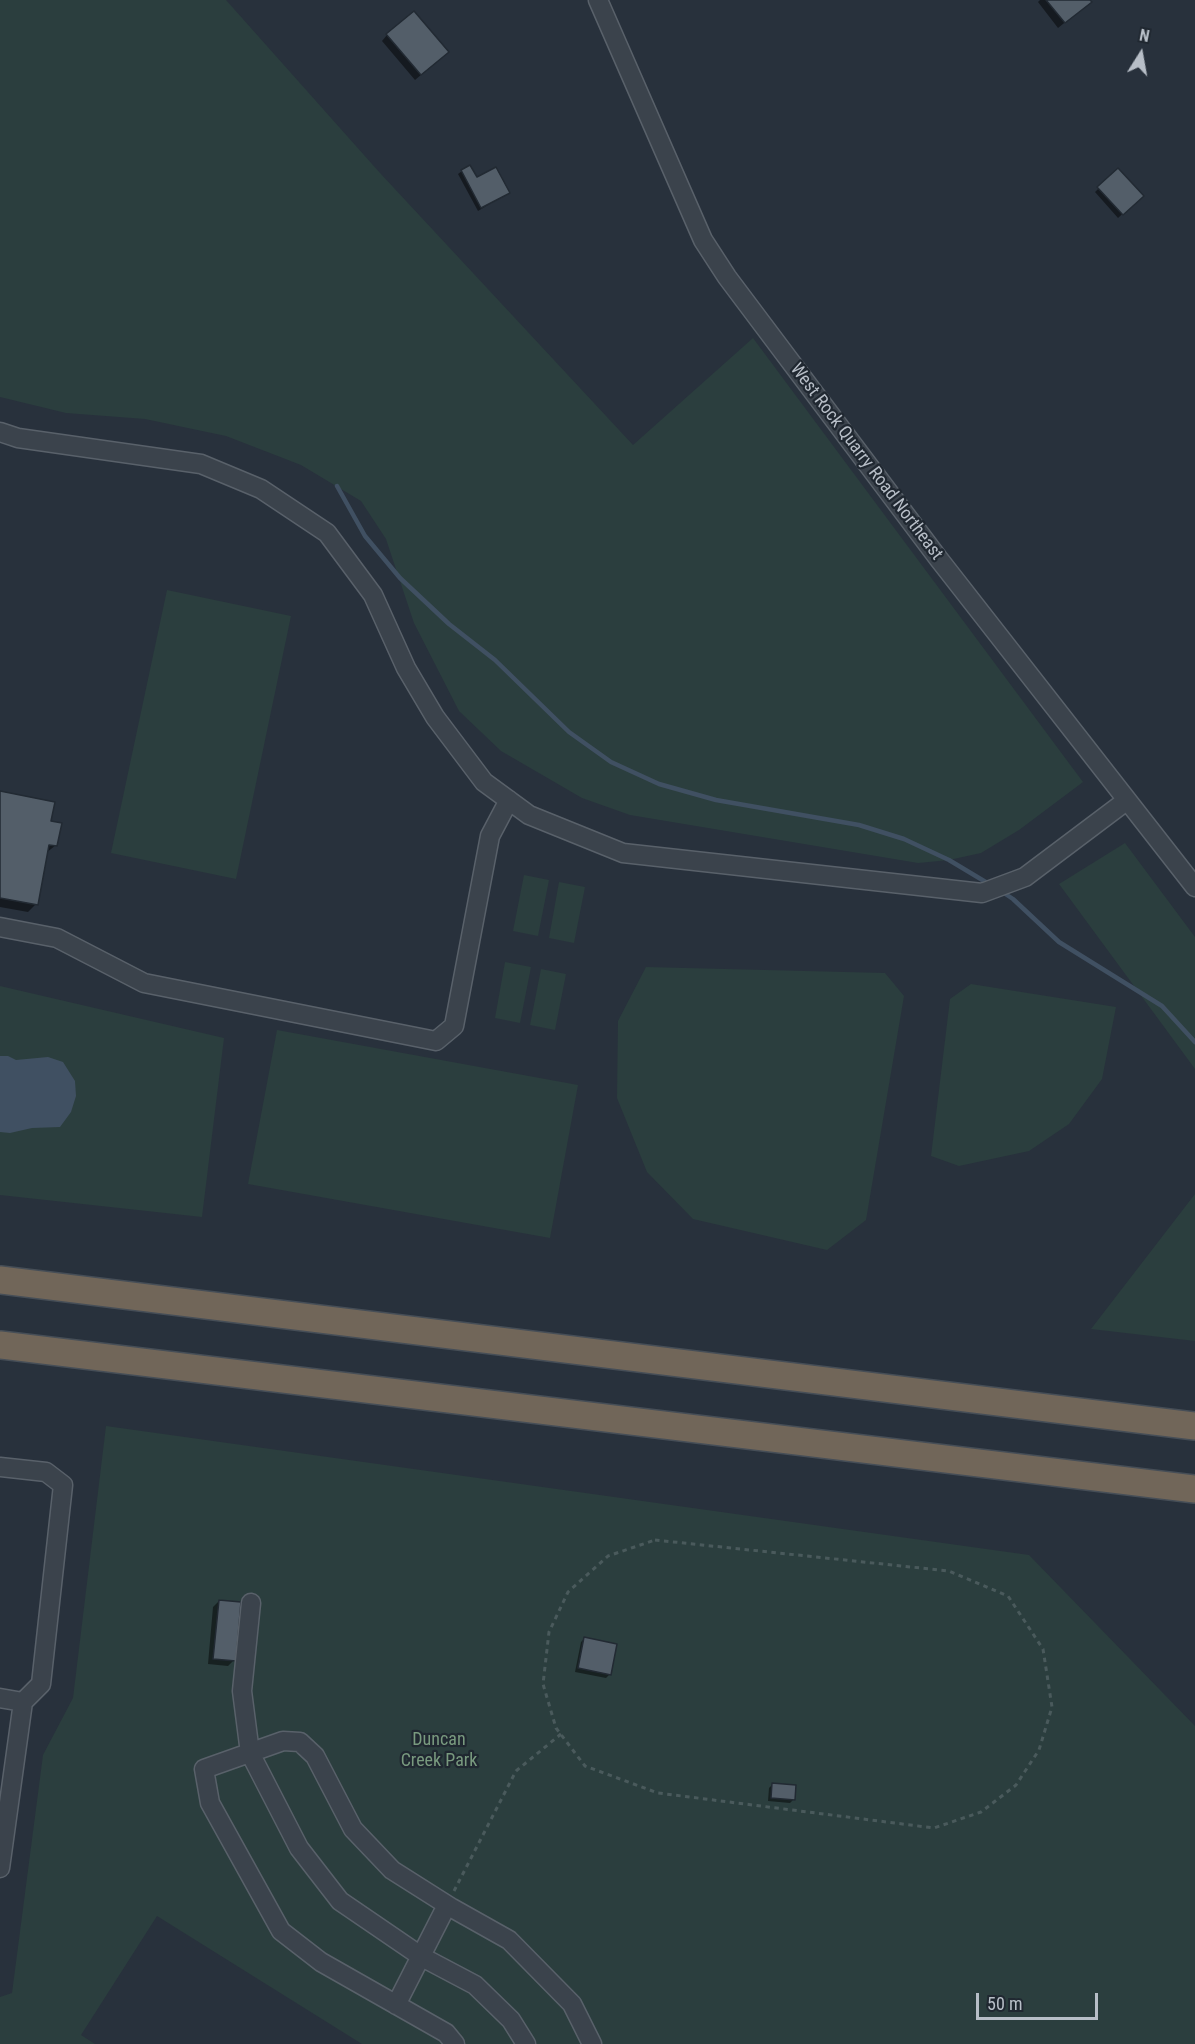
<!DOCTYPE html>
<style>
body{margin:0}
#map{position:relative;width:1195px;height:2044px;overflow:hidden;background:#28313c;font-family:"Roboto Condensed",sans-serif}
canvas{display:block}
.north{position:absolute;left:1111px;top:24px;width:60px;height:60px;-webkit-text-stroke:4px #202831;paint-order:stroke;rotate:11deg;font-size:16px;font-weight:700;line-height:24px;text-align:center;color:#b7bec7}
.north::after{content:'';display:block;margin:auto;width:21px;height:27px;background:#b7bec7;clip-path:polygon(50% 0,100% 100%,50% 72%,0 100%)}
.scale{position:absolute;left:976px;top:1993px;width:122px;height:27px;box-sizing:border-box;border:3px solid #b7bec7;border-top:0;padding-left:8px;font-size:18px;line-height:21px;white-space:nowrap;color:#b7bec7;-webkit-text-stroke:4px #202831;paint-order:stroke}
</style>
<div id="map">
<canvas width="1195" height="2044"></canvas>
<div class="north">N</div>
<div class="scale">50 m</div>
</div>
<script>
const c = document.querySelector('canvas').getContext('2d');
c.lineJoin = 'round';
function fill(path, color) { c.fillStyle = color; c.fill(path, 'evenodd'); }
const shape = rows => new Path2D(rows.map(r => 'M' + r).join(''));
function stroke(path, color, width, dash) { c.strokeStyle = color; c.lineWidth = width; c.lineCap = dash ? 'butt' : 'round'; c.setLineDash(dash || []); c.stroke(path); }
function write(font, color, halo, rows, align = 'center') {
  c.font = font + ' "Roboto Condensed",sans-serif'; c.lineWidth = 4.5; c.setLineDash([]); c.textBaseline = 'middle'; c.strokeStyle = halo; c.fillStyle = color; for (const [text, x, y, turn = 0] of rows) {
    c.save(); c.translate(x, y); c.rotate((+turn || 0) * Math.PI / 180); c.textAlign = isNaN(turn) ? turn : align; if (halo) c.strokeText(text, 0, 0); c.fillText(text, 0, 0); c.restore();
  }
}
fill(shape([
 [0,0,226,0,380,173,633,445,753,338,1083,782,1019,830,981,853,949,860,918,863,630,815,582,798,501,751,459,711,414,623,386,539,361,501,301,465,226,436,145,419,66,413,0,397],
 [167,590,291,616,236,879,111,853],
 [1125,843,1195,937,1195,1069,1059,884],
 [524,875,549,880,538,936,513,931],
 [559,882,585,887,574,943,549,938],
 [505,962,531,967,520,1023,495,1018],
 [646,967,885,973,904,996,866,1220,827,1250,693,1219,647,1172,617,1098,618,1021],
 [541,969,566,974,555,1030,530,1025],
 [971,984,1116,1007,1102,1079,1069,1124,1029,1151,959,1166,931,1156,950,999],
 [0,986,224,1038,202,1217,0,1195],
 [277,1030,578,1085,550,1238,248,1184],
 [1195,1194,1195,1341,1091,1329],
 [106,1426,1029,1555,1195,1726,1195,2044,362,2044,157,1916,81,2035,95,2044,0,2044,0,1997,12,1993,43,1755,73,1698]
]), '#2b3e3e');
fill(shape([
 [0,1056,8,1056,16,1060,48,1057,63,1062,75,1081,76,1096,71,1112,60,1127,32,1128,10,1133,0,1132]
]), '#405062');
fill(shape([
 [1040,0,1088,0,1084,7,1058,28,1038,2],
 [387,35,441,58,415,80,382,41],
 [1118,170,1142,196,1118,218,1095,192],
 [462,171,476,179,508,193,478,211,458,174],
 [0,793,50,822,56,845,46,853,36,904,28,912,0,907],
 [219,1601,234,1660,228,1666,208,1664,213,1607],
 [584,1639,610,1674,606,1678,575,1672,581,1642],
 [773,1784,794,1799,790,1803,768,1801,769,1788]
]), '#0007');
stroke(shape([
 [337,486,365,536,400,578,449,624,495,660,569,732,611,762,659,784,716,800,859,825,904,839,949,860,989,884],
 [1001,891,1013,899,1059,942,1162,1006,1195,1042]
]), '#405062', 4.5);
const building = shape([
 [1046,0,1090,0,1092,2,1065,23,1046,0],
 [414,11,449,52,421,75,386,34,414,11],
 [470,165,477,177,496,167,510,193,481,208,461,170,470,165],
 [1118,168,1144,196,1123,215,1097,187,1118,168],
 [0,791,55,802,51,821,62,823,57,846,49,845,38,905,0,898,0,791],
 [219,1600,241,1602,236,1661,213,1659,219,1600],
 [584,1637,617,1644,611,1675,578,1668,584,1637],
 [772,1783,796,1785,795,1800,771,1798,772,1783]
]);
fill(building, '#535e69');
stroke(building, '#222a33', 1.5);
const minor = shape([
 [598,0,703,240,727,277,938,558,1195,887],
 [0,432,18,438,201,464,261,489,327,533,373,595,406,668,435,717,484,782,529,815,623,853,982,893,1025,877,1126,801],
 [0,927,57,938,144,983,436,1041,454,1026,490,836,509,800],
 [0,1467,46,1472,63,1485,41,1684,23,1702,0,1868],
 [251,1603,242,1691,250,1753,299,1848,340,1901,422,1957,475,1985,511,2020,526,2044],
 [0,1698,23,1702],
 [396,2005,447,1905],
 [455,2044,446,2033,321,1962,281,1931,210,1803,204,1769,283,1741,300,1742,315,1756,353,1829,392,1870,452,1908,509,1940,572,2004,592,2044]
]);
const highway = shape([
 [0,1280,1195,1426],
 [0,1345,1195,1489]
]);
stroke(minor, '#59616a', 21);
stroke(highway, '#464e57', 30);
stroke(shape([
 [655,1540,949,1571,1008,1596,1043,1649,1052,1707,1039,1750,1016,1785,981,1812,934,1828,658,1793,585,1766,556,1728,543,1684,549,1632,568,1592,608,1556,655,1540],
 [454,1891,516,1771,561,1734]
]), '#4a5a5c', 3, [4.5, 4.5]);
stroke(minor, '#3b434c', 18);
stroke(highway, '#716659', 27);
write('18px', '#b7bec7', '#202831', [
 ["West Rock Quarry Road Northeast",866,462,53]
]);
write('18px', '#799a7f', '#202831', [
 ["Duncan",439,1740],
 ["Creek Park",439,1761]
]);
</script>
